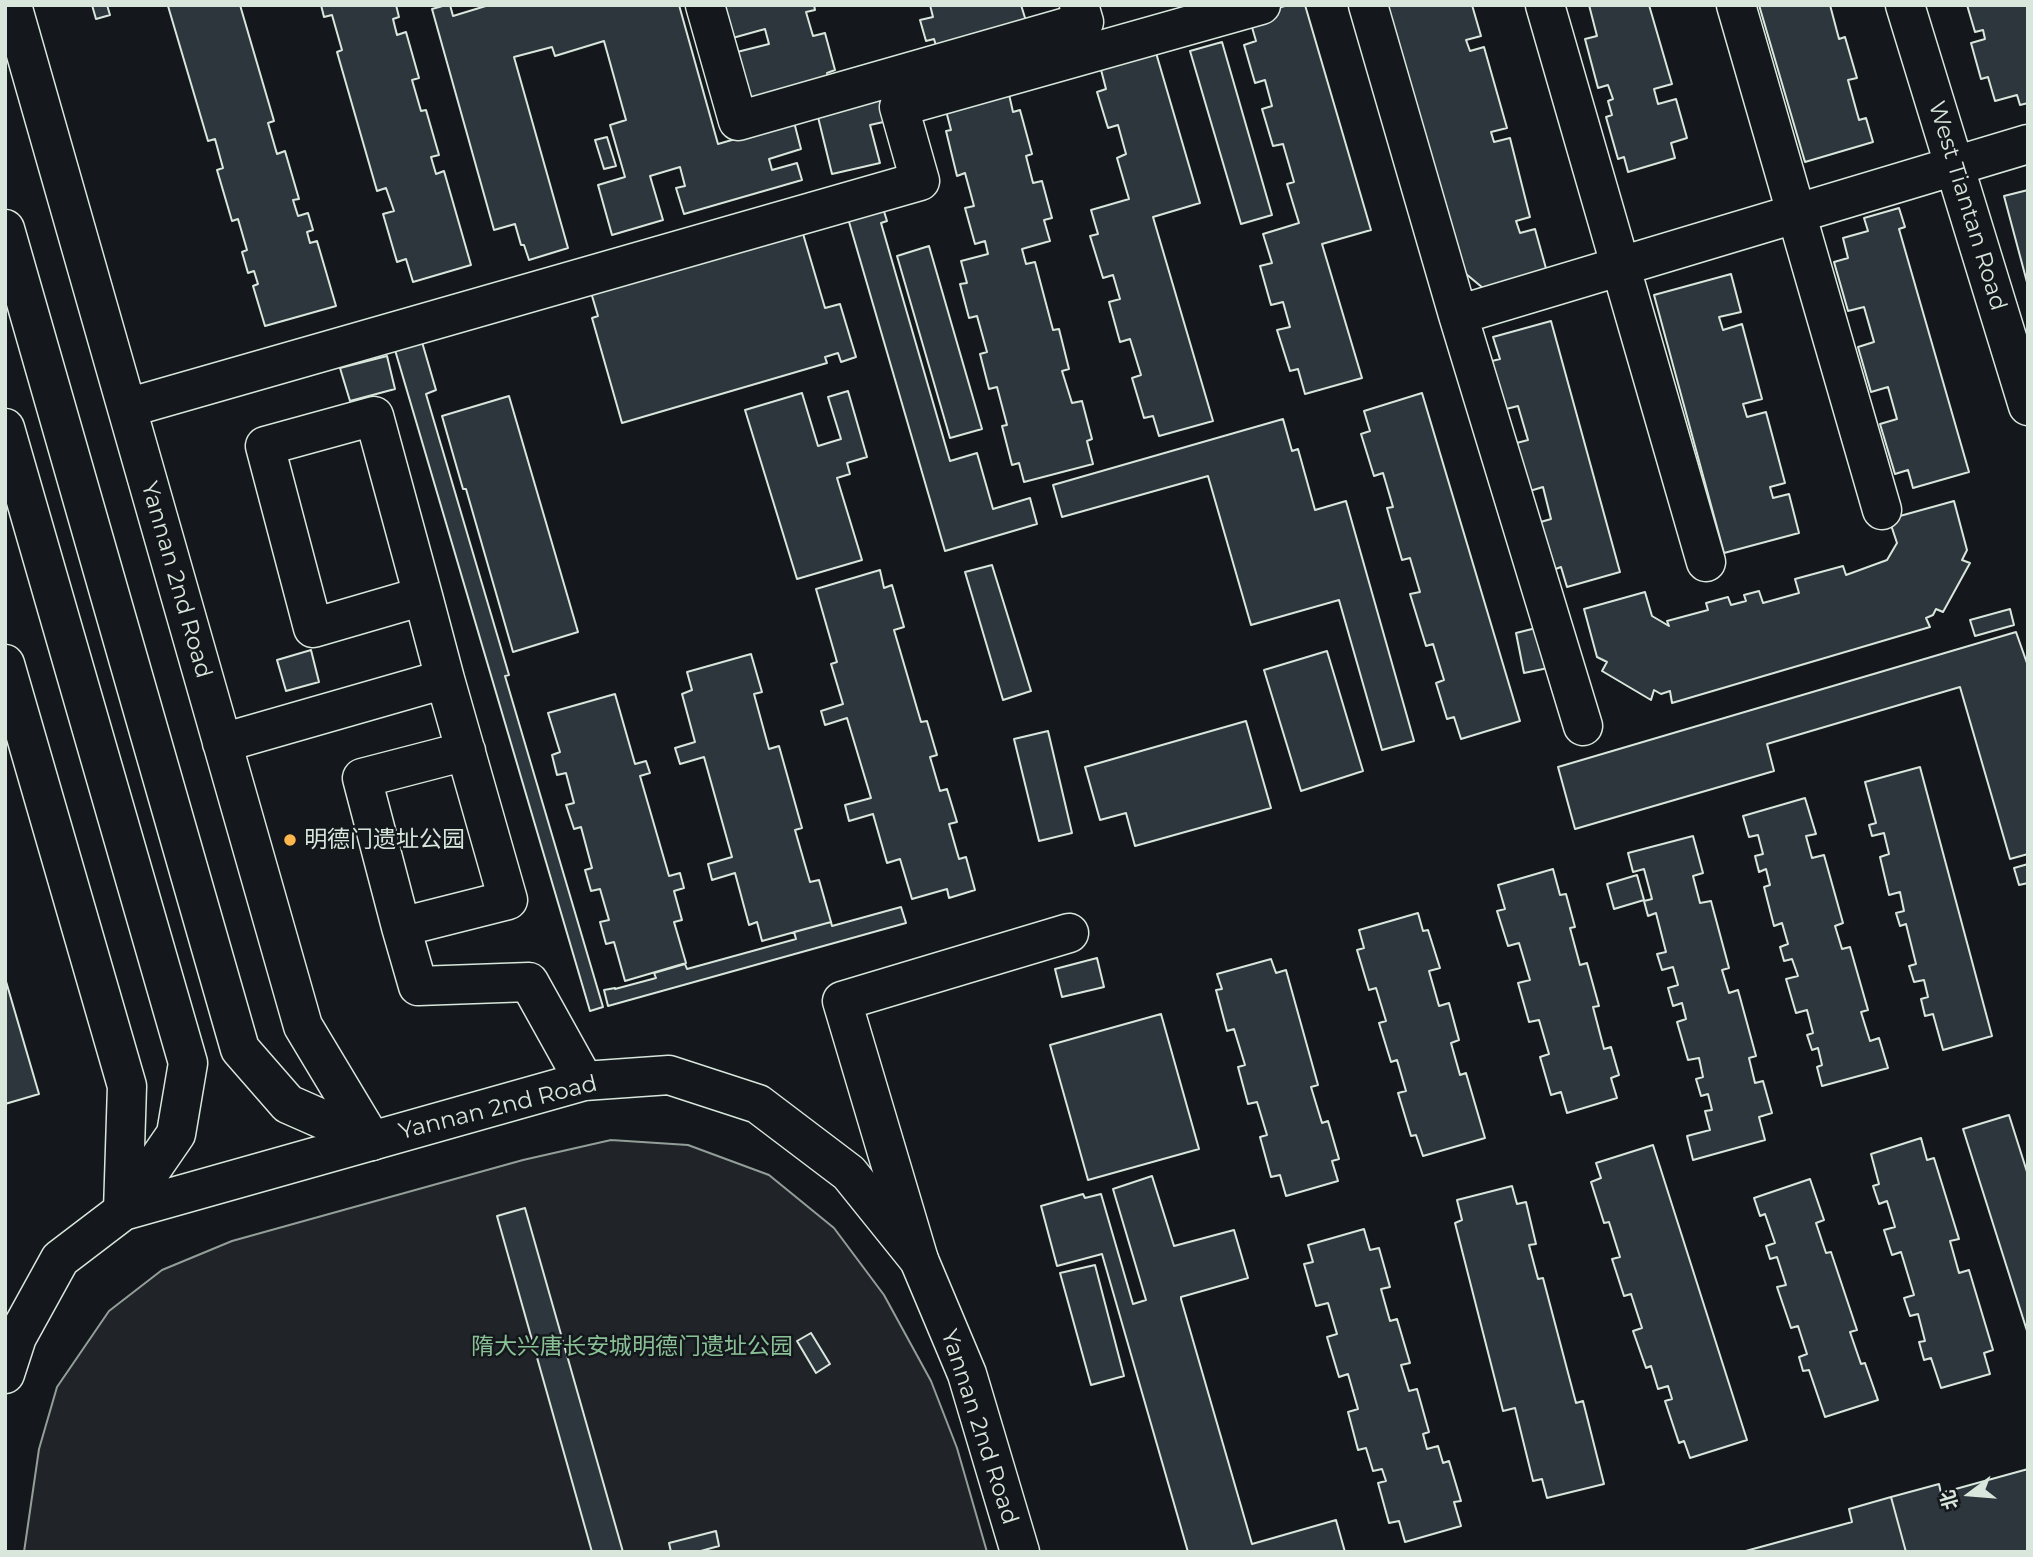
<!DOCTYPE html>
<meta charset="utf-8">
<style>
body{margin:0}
#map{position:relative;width:2033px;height:1557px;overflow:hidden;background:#14181c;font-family:Montserrat,"Noto Sans SC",sans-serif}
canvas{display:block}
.frame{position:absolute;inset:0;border:7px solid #d8e6dc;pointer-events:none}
.north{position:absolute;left:1935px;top:1459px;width:70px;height:70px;-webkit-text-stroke:5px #14181c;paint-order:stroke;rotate:254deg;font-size:19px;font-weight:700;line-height:28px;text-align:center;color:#d8e6dc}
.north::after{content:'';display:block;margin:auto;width:24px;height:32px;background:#d8e6dc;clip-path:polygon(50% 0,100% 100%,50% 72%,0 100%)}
</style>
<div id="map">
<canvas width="2033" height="1557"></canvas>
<div class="frame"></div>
<div class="north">北</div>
</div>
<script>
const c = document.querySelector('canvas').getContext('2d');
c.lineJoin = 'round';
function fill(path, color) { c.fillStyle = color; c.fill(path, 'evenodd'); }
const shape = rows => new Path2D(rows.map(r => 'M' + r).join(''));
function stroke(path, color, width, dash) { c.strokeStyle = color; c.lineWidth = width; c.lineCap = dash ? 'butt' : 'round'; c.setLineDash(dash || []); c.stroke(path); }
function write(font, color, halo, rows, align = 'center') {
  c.font = font + ' Montserrat,"Noto Sans SC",sans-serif'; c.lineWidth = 5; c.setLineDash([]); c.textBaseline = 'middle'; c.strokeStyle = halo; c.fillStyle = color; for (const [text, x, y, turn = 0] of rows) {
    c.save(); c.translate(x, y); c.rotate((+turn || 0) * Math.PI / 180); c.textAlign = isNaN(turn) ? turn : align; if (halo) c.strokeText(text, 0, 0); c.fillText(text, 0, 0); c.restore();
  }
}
const green = shape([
 [611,1140,688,1145,769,1175,834,1228,884,1295,931,1381,957,1448,987,1552,24,1552,39,1449,57,1387,109,1311,162,1270,232,1241,523,1160,611,1140]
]);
fill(green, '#202428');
stroke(green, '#939e99', 2);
const building = shape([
 [92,5,107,5,110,15,96,19,92,5],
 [240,5,274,121,268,123,277,154,285,151,299,199,293,200,298,216,308,213,313,230,307,232,310,243,317,241,336,306,265,326,253,286,258,284,254,271,248,273,242,252,247,250,238,219,232,221,217,170,223,168,215,139,208,141,168,6,240,5],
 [321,5,396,5,399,17,393,19,397,35,406,32,419,78,412,80,421,111,426,110,439,155,431,157,436,174,444,171,471,265,413,282,406,259,397,262,383,214,394,211,386,188,377,191,337,52,342,50,332,15,324,17,321,5],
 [446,5,450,5,453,16,489,5,679,5,718,144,794,122,801,149,769,159,772,170,797,163,802,180,684,214,676,188,685,186,680,167,650,176,663,220,612,235,598,185,625,177,610,125,626,120,604,41,555,56,552,47,514,57,568,248,529,260,524,245,521,245,515,224,494,230,432,9,446,5],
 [719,5,814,5,815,10,806,12,813,36,825,33,835,70,827,73,831,86,749,109,733,53,769,44,765,29,729,39,719,5],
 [930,5,1021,5,1026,21,940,59,934,39,926,41,920,20,933,17,930,5],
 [1288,5,1305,5,1371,230,1322,244,1362,378,1305,394,1298,369,1290,371,1277,330,1290,327,1283,302,1271,305,1260,266,1272,263,1263,234,1299,223,1287,184,1294,182,1283,144,1273,146,1262,109,1272,106,1265,80,1255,83,1244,45,1256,41,1249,17,1288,5],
 [1386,5,1472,5,1481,36,1466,40,1470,51,1484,47,1507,128,1491,132,1494,142,1510,138,1530,217,1516,221,1520,233,1535,229,1547,272,1483,288,1460,269,1386,5],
 [1589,5,1649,5,1672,84,1654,89,1658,104,1676,99,1687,138,1671,143,1675,158,1628,172,1624,157,1618,159,1606,117,1612,115,1608,101,1613,99,1608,85,1598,88,1585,39,1597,36,1589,5],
 [1759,5,1830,5,1839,39,1845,37,1857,78,1848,80,1859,120,1866,118,1873,142,1805,162,1759,5],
 [1967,5,2028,5,2028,103,2020,105,2017,95,1995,101,1988,77,1981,79,1971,43,1985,39,1983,30,1975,32,1967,5],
 [1222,42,1272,215,1241,224,1190,51,1222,42],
 [1154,46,1200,203,1153,217,1213,421,1159,436,1153,416,1144,418,1132,378,1141,375,1130,339,1120,342,1109,302,1120,299,1113,275,1103,278,1090,236,1098,234,1091,210,1129,199,1117,158,1126,154,1118,125,1108,128,1097,92,1106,89,1099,62,1154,46],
 [1008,90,1013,112,1020,110,1032,154,1026,156,1033,183,1042,181,1052,218,1044,220,1050,241,1022,249,1026,264,1035,262,1053,330,1059,329,1069,369,1062,371,1072,403,1082,401,1092,439,1087,441,1093,464,1024,482,1019,463,1012,465,1002,426,1007,425,997,387,989,389,980,354,987,352,977,316,969,318,960,284,967,283,961,261,988,254,985,241,975,244,965,208,974,206,965,173,957,176,946,131,951,130,945,107,1008,90],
 [881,97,888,121,870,125,880,163,832,174,817,113,881,97],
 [607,137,616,166,604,169,595,140,607,137],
 [2028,190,2028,286,2004,196,2028,190],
 [882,205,887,221,881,223,950,461,977,453,993,509,1030,498,1037,524,945,551,847,215,882,205],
 [1899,208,1905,227,1899,229,1969,472,1913,488,1908,470,1895,474,1880,424,1897,419,1888,387,1871,392,1858,347,1874,342,1864,307,1848,311,1834,262,1848,258,1843,238,1868,231,1864,218,1899,208],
 [801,227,825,308,840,304,856,357,841,362,838,353,825,357,827,363,622,423,592,318,598,316,590,289,801,227],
 [929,246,982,429,950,438,897,256,929,246],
 [1731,274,1741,312,1719,317,1723,330,1742,324,1762,399,1743,404,1747,417,1766,412,1785,483,1770,487,1773,498,1789,494,1799,533,1724,553,1654,295,1731,274],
 [1551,321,1620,572,1567,587,1561,567,1550,571,1537,523,1551,519,1543,487,1523,493,1509,445,1528,440,1518,406,1502,410,1488,362,1500,359,1493,337,1551,321],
 [422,342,436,390,426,394,509,675,505,676,603,1007,590,1011,395,350,422,342],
 [387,356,395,389,350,401,340,368,387,356],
 [848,391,867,457,847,463,850,474,837,478,862,560,797,579,745,410,802,393,818,446,841,439,828,397,848,391],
 [1422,393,1520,721,1461,739,1454,717,1447,719,1436,683,1444,680,1433,644,1426,646,1410,594,1420,592,1410,558,1402,560,1387,508,1393,507,1383,473,1374,476,1361,434,1370,431,1364,411,1422,393],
 [509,396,578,632,513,652,466,489,463,489,442,416,509,396],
 [1283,419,1292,451,1298,449,1315,510,1346,501,1414,741,1382,750,1339,600,1251,625,1208,476,1062,517,1053,485,1283,419],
 [1954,501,1967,550,1962,560,1970,563,1943,612,1936,609,1933,615,1926,618,1930,627,1672,703,1670,691,1661,694,1654,690,1651,700,1602,671,1607,662,1597,657,1584,609,1645,592,1652,616,1669,626,1667,621,1708,610,1706,603,1728,597,1731,605,1746,601,1744,595,1759,591,1763,603,1799,593,1795,579,1843,566,1846,575,1887,560,1897,543,1889,519,1954,501],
 [992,565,1031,691,1003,700,965,572,992,565],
 [880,570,884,588,892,585,904,627,894,630,921,722,927,721,937,755,930,757,940,791,947,789,957,822,949,824,959,859,966,857,975,890,949,898,947,889,912,899,900,859,887,863,873,814,849,821,845,805,871,798,847,718,825,725,821,711,843,704,831,664,837,662,816,589,880,570],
 [2010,609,2014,625,1975,636,1970,620,2010,609],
 [1540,627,1548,668,1524,673,1516,633,1540,627],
 [2016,632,2028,666,2028,854,2010,859,1960,687,1767,744,1774,771,1575,829,1558,767,2016,632],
 [311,650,319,682,286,691,277,660,311,650],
 [1327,651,1363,771,1301,791,1264,670,1327,651],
 [751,654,762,692,754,694,769,749,779,746,802,828,795,830,810,882,819,880,831,922,762,941,757,922,749,925,735,873,712,880,708,864,732,857,704,757,680,764,675,748,695,742,682,694,692,690,687,672,751,654],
 [615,694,635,764,646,761,650,773,640,776,669,876,680,873,684,888,674,891,682,920,674,922,686,963,625,981,614,942,606,944,600,922,609,920,600,889,591,891,585,870,592,868,581,827,574,829,566,805,574,803,566,773,557,775,552,755,560,752,548,713,615,694],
 [1246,721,1271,808,1135,846,1126,813,1100,820,1085,767,1246,721],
 [1048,731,1072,833,1039,841,1014,739,1048,731],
 [1920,767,1992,1036,1943,1050,1933,1014,1925,1016,1921,999,1928,997,1924,980,1914,982,1909,966,1916,964,1906,924,1900,926,1896,913,1904,911,1900,892,1889,895,1880,857,1889,854,1884,833,1872,836,1869,825,1876,823,1865,782,1920,767],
 [1805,798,1816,834,1806,836,1812,858,1824,855,1843,923,1835,926,1842,949,1850,947,1868,1010,1861,1012,1870,1041,1879,1038,1888,1068,1822,1086,1817,1067,1822,1065,1818,1048,1812,1050,1807,1035,1813,1033,1807,1010,1796,1013,1786,979,1798,976,1792,959,1784,961,1780,947,1788,944,1782,923,1774,926,1764,887,1770,885,1766,869,1759,872,1755,856,1763,854,1758,835,1749,837,1743,816,1805,798],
 [1693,836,1703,873,1693,876,1700,903,1711,901,1729,968,1722,970,1729,993,1738,990,1756,1056,1749,1058,1755,1083,1763,1081,1772,1113,1759,1117,1765,1140,1693,1160,1687,1136,1710,1130,1705,1111,1712,1110,1708,1094,1701,1096,1696,1079,1703,1077,1699,1058,1688,1060,1677,1022,1686,1019,1682,1003,1673,1006,1668,988,1678,985,1673,967,1662,970,1657,954,1666,952,1656,913,1648,916,1644,901,1652,899,1644,869,1633,872,1628,853,1693,836],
 [2028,864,2028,883,2019,885,2014,868,2028,864],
 [1553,869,1560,895,1566,894,1575,927,1570,928,1580,965,1587,963,1599,1006,1593,1007,1604,1049,1611,1047,1619,1075,1611,1078,1617,1098,1567,1113,1561,1092,1551,1095,1540,1057,1549,1054,1539,1020,1529,1022,1518,983,1530,980,1519,943,1508,946,1497,911,1505,909,1498,885,1553,869],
 [1637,875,1644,900,1614,909,1607,884,1637,875],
 [901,907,906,923,608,1006,604,990,615,988,615,989,656,978,654,973,685,964,687,969,796,939,794,932,831,922,832,926,901,907],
 [1418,913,1423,931,1428,930,1440,968,1429,971,1439,1006,1449,1003,1459,1040,1451,1043,1460,1075,1466,1073,1485,1138,1423,1156,1416,1135,1411,1136,1398,1093,1406,1091,1397,1060,1391,1062,1379,1023,1386,1021,1376,988,1369,990,1357,950,1364,948,1359,930,1418,913],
 [1097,958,1104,987,1062,997,1055,969,1097,958],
 [1271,959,1276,973,1286,970,1318,1085,1311,1087,1322,1123,1328,1121,1339,1159,1332,1161,1338,1181,1286,1196,1280,1175,1271,1177,1260,1137,1267,1135,1257,1102,1248,1104,1238,1067,1245,1065,1234,1029,1227,1031,1216,990,1222,989,1217,974,1271,959],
 [5,978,39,1094,5,1104,5,978],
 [1161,1014,1199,1149,1088,1180,1050,1045,1161,1014],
 [2009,1115,2028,1175,2028,1334,1963,1129,2009,1115],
 [1921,1138,1927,1160,1934,1158,1959,1239,1950,1241,1959,1273,1969,1270,1993,1350,1984,1353,1990,1374,1941,1388,1931,1358,1924,1360,1919,1342,1925,1341,1918,1314,1910,1316,1904,1298,1914,1295,1901,1252,1892,1255,1884,1230,1895,1227,1887,1201,1879,1204,1873,1186,1879,1184,1871,1154,1921,1138],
 [1653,1145,1747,1440,1690,1458,1684,1441,1679,1443,1665,1401,1672,1399,1668,1386,1658,1389,1651,1366,1646,1368,1633,1331,1642,1328,1631,1294,1624,1296,1612,1259,1620,1257,1609,1222,1604,1223,1591,1182,1601,1178,1596,1163,1653,1145],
 [1152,1176,1174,1246,1234,1230,1248,1278,1181,1297,1181,1299,1252,1544,1336,1520,1345,1552,1188,1552,1102,1254,1057,1266,1041,1206,1083,1194,1085,1198,1101,1194,1133,1304,1146,1300,1113,1189,1152,1176],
 [1810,1179,1824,1220,1816,1223,1826,1253,1831,1252,1857,1330,1850,1332,1861,1364,1865,1363,1878,1400,1825,1417,1809,1370,1803,1371,1799,1357,1807,1354,1798,1326,1791,1328,1777,1287,1786,1285,1777,1257,1770,1259,1766,1246,1775,1243,1765,1214,1760,1216,1754,1198,1810,1179],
 [1512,1186,1517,1204,1526,1202,1536,1244,1529,1245,1538,1279,1543,1278,1576,1403,1583,1401,1604,1484,1547,1498,1542,1479,1533,1481,1515,1408,1503,1411,1455,1223,1462,1220,1457,1200,1512,1186],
 [525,1208,623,1552,592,1552,497,1216,525,1208],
 [1364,1229,1370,1250,1379,1248,1390,1287,1381,1289,1390,1321,1397,1319,1410,1363,1401,1365,1409,1391,1417,1389,1429,1432,1423,1434,1427,1449,1438,1446,1443,1463,1449,1461,1461,1501,1454,1502,1461,1526,1405,1542,1399,1521,1389,1523,1378,1483,1386,1481,1382,1469,1373,1471,1366,1448,1358,1450,1348,1412,1358,1409,1348,1374,1339,1377,1327,1337,1337,1334,1328,1303,1316,1306,1304,1264,1313,1262,1308,1245,1364,1229],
 [1095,1265,1124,1376,1091,1385,1060,1273,1095,1265],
 [811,1333,830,1364,816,1373,797,1341,811,1333],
 [2028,1469,2028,1552,1906,1552,1891,1497,1939,1484,1941,1493,2028,1469],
 [1891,1497,1906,1552,1742,1552,1852,1522,1849,1509,1891,1497],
 [716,1531,719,1546,697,1552,671,1552,669,1543,716,1531]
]);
fill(building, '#2c363c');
stroke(building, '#d8e6dc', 2);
const minor = shape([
 [12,5,303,1026,372,1141],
 [705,5,738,121,1084,22,1079,5],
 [1368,5,1458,315,2028,144],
 [1545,5,1706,562],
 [1736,5,1882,510],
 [1905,5,2028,406],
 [1458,315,1583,726],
 [127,408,920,181,899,107,1261,5],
 [5,664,127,1086,123,1211],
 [445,679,508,900,401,927,418,986,529,982,584,1081],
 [222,743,445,679,423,596,374,416,265,446,313,628,423,596],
 [401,927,362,778,466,751],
 [919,1260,842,1001,1069,933]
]);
const major = shape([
 [5,229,240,1049,288,1104,372,1141],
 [5,428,188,1063,176,1134,123,1211],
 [5,1374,17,1337,60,1259,123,1211,584,1081,669,1075,758,1104,849,1173,919,1260,967,1374,1020,1552]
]);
stroke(minor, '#d8e6dc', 41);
stroke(major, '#d8e6dc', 41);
stroke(minor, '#14181c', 38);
stroke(major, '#14181c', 38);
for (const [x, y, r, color] of [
 [290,840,7,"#ffb74d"]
]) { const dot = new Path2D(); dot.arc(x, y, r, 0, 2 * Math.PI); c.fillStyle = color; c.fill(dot); stroke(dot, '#14181c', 2.5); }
write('23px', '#d8e6dc', '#14181c', [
 ["West Tiantan Road",1967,206,73],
 ["Yannan 2nd Road",176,580,74],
 ["Yannan 2nd Road",498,1108,-14],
 ["Yannan 2nd Road",979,1427,72]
]);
write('23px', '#d8e6dc', '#14181c', [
 ["明德门遗址公园",304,840]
], 'left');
write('23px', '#8ac095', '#14181c', [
 ["隋大兴唐长安城明德门遗址公园",632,1347]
]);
</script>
